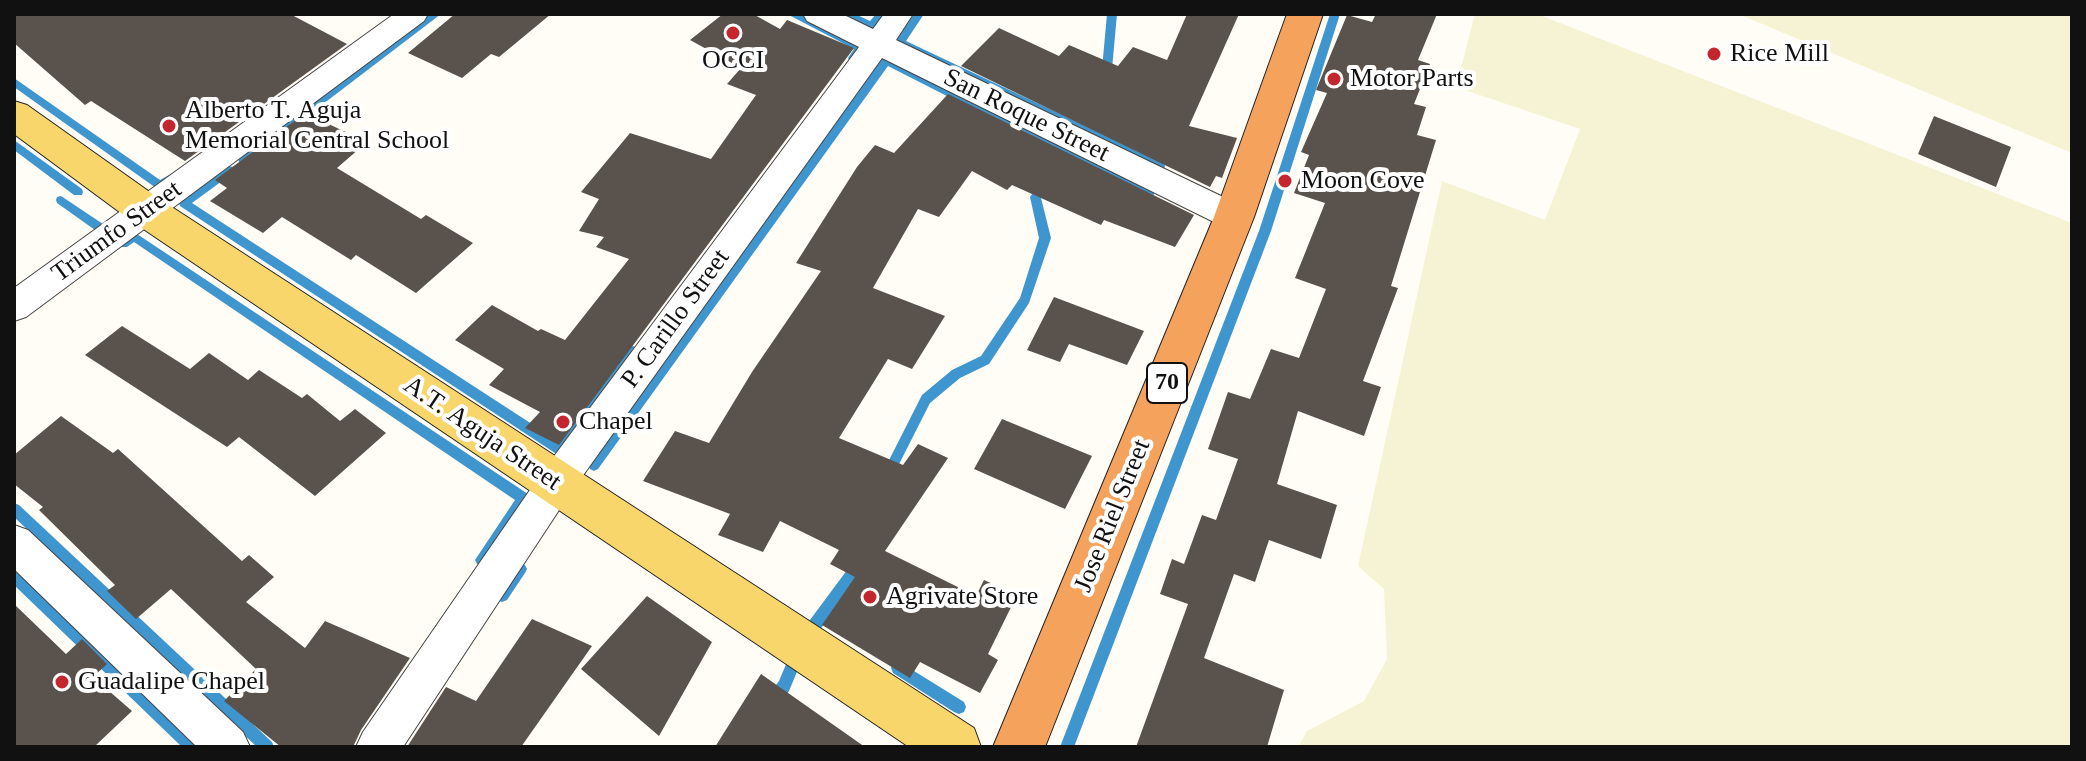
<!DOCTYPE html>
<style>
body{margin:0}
#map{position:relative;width:2086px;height:761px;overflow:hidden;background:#fffdf5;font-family:"Times New Roman",serif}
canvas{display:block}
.frame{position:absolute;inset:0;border:16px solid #111;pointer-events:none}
</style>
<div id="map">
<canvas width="2086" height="761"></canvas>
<div class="frame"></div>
</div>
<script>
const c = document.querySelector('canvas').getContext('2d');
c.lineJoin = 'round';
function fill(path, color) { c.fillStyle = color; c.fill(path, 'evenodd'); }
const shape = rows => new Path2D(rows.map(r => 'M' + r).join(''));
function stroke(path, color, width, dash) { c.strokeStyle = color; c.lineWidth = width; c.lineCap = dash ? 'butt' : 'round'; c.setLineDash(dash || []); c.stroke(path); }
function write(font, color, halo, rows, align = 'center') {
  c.font = font + ' "Times New Roman",serif'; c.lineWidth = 8; c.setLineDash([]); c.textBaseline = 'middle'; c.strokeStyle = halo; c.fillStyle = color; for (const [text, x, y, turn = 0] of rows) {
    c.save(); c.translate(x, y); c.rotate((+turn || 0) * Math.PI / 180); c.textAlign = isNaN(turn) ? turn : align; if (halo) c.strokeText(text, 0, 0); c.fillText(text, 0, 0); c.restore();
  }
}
fill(shape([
 [1475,14,1537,14,2072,223,2072,747,1298,747,1307,731,1364,701,1387,659,1384,589,1358,566,1442,181,1545,220,1580,129,1456,87],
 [1738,14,2072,14,2072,153]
]), '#f6f3d4');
fill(shape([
 [430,14,441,14,247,162,239,162,238,159,239,156,430,14],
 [787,14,800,14,865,48,857,60,849,60,848,58,854,49,787,14],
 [842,14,855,14,870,21,876,14,886,14,875,28,872,29,842,14],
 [914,14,924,14,906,41,1164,163,1165,166,1164,169,1156,169,897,44,895,42,914,14],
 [1107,14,1117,14,1112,69,1107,80,1103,81,1098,77,1102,69,1107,14],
 [1330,14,1340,14,1271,231,1074,747,1060,747,1259,231,1330,14],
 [886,58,1153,191,1154,194,1153,197,1145,197,888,66,598,469,594,471,590,469,588,465,590,461,882,59,886,58],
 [14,78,160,180,171,174,175,175,176,178,175,181,164,188,156,188,14,87,14,78],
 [14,140,82,189,83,192,82,195,74,195,14,150,14,140],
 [229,166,233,167,234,170,233,173,192,203,558,441,629,348,633,346,637,348,639,351,563,453,559,454,555,453,180,206,179,203,180,200,229,166],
 [1046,179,1051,183,1041,198,1051,238,1029,303,989,364,960,378,930,403,892,478,888,480,884,478,882,474,922,395,952,370,981,356,1020,298,1039,238,1030,197,1042,180,1046,179],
 [61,196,103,224,105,227,103,230,95,230,57,203,56,200,57,197,61,196],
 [134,232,528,494,529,498,528,502,487,564,482,566,477,564,475,560,515,500,134,242,127,247,119,247,117,244,119,241,134,232],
 [14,503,19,505,272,742,274,747,257,747,14,517,14,503],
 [861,556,866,558,868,562,866,566,814,638,809,640,804,638,802,633,804,628,856,558,861,556],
 [520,563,525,565,527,569,525,573,507,600,502,602,497,600,495,596,497,592,515,565,520,563],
 [14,570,19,572,197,742,199,747,182,747,14,585,14,570],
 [797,648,802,650,804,655,789,691,777,707,772,709,767,707,765,702,767,697,779,681,792,650,797,648],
 [898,661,964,702,966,707,964,712,959,714,954,712,893,673,891,668,893,663,898,661]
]), '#3f96cf');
fill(shape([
 [14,14,290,14,347,44,185,161,91,101,85,105,14,43],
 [455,14,551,14,499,57,491,54,462,78,408,53],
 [723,14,753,14,780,29,787,20,854,48,559,445,525,428,540,412,489,385,504,369,455,340,492,305,538,331,541,329,565,340,629,259,596,247,604,237,579,231,599,199,581,192,630,133,711,159,756,95,727,84,741,68,690,40],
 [1187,14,1239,14,1189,126,1237,138,1222,178,1216,176,1210,187,961,66,999,28,1059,56,1069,45,1118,66,1133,47,1167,60],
 [1376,14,1437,14,1418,60,1430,64,1414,104,1426,107,1417,135,1436,140,1391,286,1398,288,1363,381,1381,387,1364,436,1298,411,1277,484,1337,505,1321,559,1269,540,1255,582,1234,574,1204,658,1284,690,1267,747,1136,747,1188,604,1160,594,1172,559,1184,564,1202,515,1216,520,1238,459,1208,449,1228,392,1250,399,1271,349,1299,358,1326,289,1295,278,1325,203,1294,193,1309,155,1301,152,1327,93,1316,90,1347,15,1372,22],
 [948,94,1194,215,1175,247,1104,220,1101,225,1012,185,1007,190,972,171,939,217,918,209,873,288,945,316,912,369,888,359,839,438,903,465,918,444,948,458,885,551,976,596,984,580,1017,595,988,654,998,660,980,693,920,662,910,678,822,625,855,577,830,564,839,550,780,521,763,552,718,535,730,514,643,481,675,431,709,443,752,372,821,271,796,263,857,167,875,145,894,153],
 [305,113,367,142,337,168,421,219,426,215,473,243,416,293,356,255,351,260,282,217,263,233,210,201,227,188,215,180],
 [1934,116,2011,147,1996,187,1918,154],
 [1054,297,1144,331,1127,365,1069,344,1060,362,1027,350],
 [122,326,190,369,209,353,248,380,259,370,302,398,307,394,340,421,355,409,386,433,315,496,239,437,227,447,85,355],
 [61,416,113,453,118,449,242,561,249,555,274,577,246,602,305,648,325,621,410,658,361,730,353,747,281,747,224,701,256,669,171,589,136,619,107,591,115,585,39,510,43,507,14,484,14,455],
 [1002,419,1092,456,1065,509,974,469],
 [647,596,712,642,659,736,581,669],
 [14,604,66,654,82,639,107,664,93,677,132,711,94,747,14,747],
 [532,619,592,646,521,747,407,747,446,687,476,701],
 [761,674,865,747,715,747]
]), '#5a524d');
const street = shape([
 [394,14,428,14,424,21,26,317,14,321,14,288,394,14],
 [803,14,842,14,873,29,884,14,913,14,896,40,1246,208,1250,217,1246,226,1234,230,1222,226,882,58,569,495,403,747,356,747,363,732,543,471,859,47,807,21,803,14],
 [14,525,28,530,243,732,250,747,197,747,14,569,14,525]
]);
const primary = shape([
 [14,101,27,105,161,200,974,728,981,747,909,747,133,222,14,134,14,101]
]);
const highway = shape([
 [1287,14,1323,14,1254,217,1045,747,993,747,1214,217,1287,14]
]);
stroke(street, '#444', 2);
stroke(primary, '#222', 2);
stroke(highway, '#222', 2);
fill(street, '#fff');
fill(primary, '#f9d66b');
fill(highway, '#f5a25d');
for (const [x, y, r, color] of [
 [733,33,8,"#c4262e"],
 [1714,54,8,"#c4262e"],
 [1334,79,8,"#c4262e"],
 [169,126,8,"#c4262e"],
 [1285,181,8,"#c4262e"],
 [563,422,8,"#c4262e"],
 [870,597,8,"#c4262e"],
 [62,682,8,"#c4262e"]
]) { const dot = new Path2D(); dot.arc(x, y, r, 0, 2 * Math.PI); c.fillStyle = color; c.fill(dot); stroke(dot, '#fff', 3); }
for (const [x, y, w] of [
 [1167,383,40]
]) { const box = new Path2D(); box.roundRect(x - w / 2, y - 20, w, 40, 6); c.fillStyle = '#fff'; c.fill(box); stroke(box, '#111', 2); }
write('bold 24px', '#111', null, [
 ["70",1167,383]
]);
write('26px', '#111', '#fff', [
 ["Rice Mill",1730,54],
 ["OCCI",733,61,"center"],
 ["Motor Parts",1350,79],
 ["Alberto T. Aguja",185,111],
 ["Memorial Central School",185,141],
 ["Moon Cove",1301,181],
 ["Chapel",579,422],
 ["Agrivate Store",886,597],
 ["Guadalipe Chapel",78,682]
], 'left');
write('26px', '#111', '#fff', [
 ["San Roque Street",1026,116,26],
 ["Triumfo Street",117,232,-36],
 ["P. Carillo Street",676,319,-54],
 ["A.T. Aguja Street",482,434,34],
 ["Jose Riel Street",1113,516,-68]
]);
</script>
